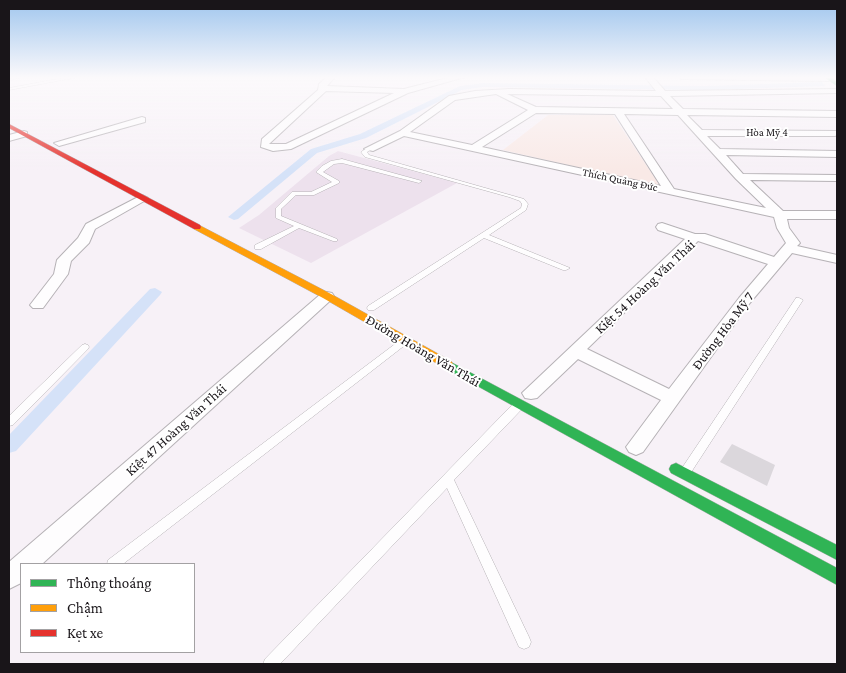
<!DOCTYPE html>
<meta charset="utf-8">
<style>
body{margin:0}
#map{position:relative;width:846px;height:673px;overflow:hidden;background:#f7f1f7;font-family:"Crimson Pro",serif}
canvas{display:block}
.frame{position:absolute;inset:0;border:10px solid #191519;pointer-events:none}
.legend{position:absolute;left:20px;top:563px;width:175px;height:90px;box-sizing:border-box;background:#fff;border:1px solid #a3a1a3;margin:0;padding:6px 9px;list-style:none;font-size:15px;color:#191519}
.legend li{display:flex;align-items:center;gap:10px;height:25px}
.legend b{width:25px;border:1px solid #a3a1a3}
</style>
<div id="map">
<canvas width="846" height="673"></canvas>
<div class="frame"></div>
<ul class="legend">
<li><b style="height:6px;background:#30b455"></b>Thông thoáng</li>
<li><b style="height:6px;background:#ff9f0a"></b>Chậm</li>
<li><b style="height:6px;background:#e5322d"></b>Kẹt xe</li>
</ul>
</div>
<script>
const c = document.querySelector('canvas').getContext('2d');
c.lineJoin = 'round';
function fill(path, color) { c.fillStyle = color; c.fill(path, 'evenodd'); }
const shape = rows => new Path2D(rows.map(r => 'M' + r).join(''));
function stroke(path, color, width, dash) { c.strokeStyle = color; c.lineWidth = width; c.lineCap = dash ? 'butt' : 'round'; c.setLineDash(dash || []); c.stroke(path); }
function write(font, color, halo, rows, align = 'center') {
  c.font = font + ' "Crimson Pro",serif'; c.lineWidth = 4; c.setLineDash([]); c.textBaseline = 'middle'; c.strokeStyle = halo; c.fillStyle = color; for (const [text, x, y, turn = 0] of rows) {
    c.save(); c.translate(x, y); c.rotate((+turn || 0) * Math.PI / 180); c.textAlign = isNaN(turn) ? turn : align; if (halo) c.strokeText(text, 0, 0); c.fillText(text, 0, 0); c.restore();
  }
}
fill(shape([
 [338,151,457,183,311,263,239,228,259,215,329,156]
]), '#ede1ed');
fill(shape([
 [548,115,613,115,660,186,503,150]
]), '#f9e9e6');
fill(shape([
 [822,82,825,86,705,90,483,87,462,90,366,138,317,153,238,219,234,220,228,217,311,149,360,134,460,86,483,83,705,86,822,82],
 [155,288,162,292,160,295,16,451,9,453,9,435,150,289,155,288]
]), '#d5e2f8');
fill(shape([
 [732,444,775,465,767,486,720,462]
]), '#dbd7dc');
const lane = shape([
 [13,77,21,77,9,81,9,79,13,77],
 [68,77,79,77,9,90,9,88,68,77],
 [367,148,372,149,367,152,369,155,524,199,528,204,526,210,489,235,570,268,566,270,563,270,484,238,374,310,368,310,367,308,368,306,521,208,522,204,520,201,509,197,365,157,361,152,367,148],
 [342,159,422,181,419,183,342,163,334,164,323,172,339,181,339,183,314,195,296,195,281,209,281,216,337,239,337,241,333,241,299,228,261,249,255,249,255,245,294,226,276,218,276,208,292,192,311,192,332,182,316,172,322,166,331,161,342,159],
 [796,298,799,298,803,300,690,474,686,475,682,474,680,471,682,468,796,298],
 [406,337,409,338,410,340,409,342,123,564,107,564,108,560,403,338,406,337],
 [85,344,88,345,89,347,88,349,13,425,9,426,9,416,82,345,85,344],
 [517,403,521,404,522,407,521,410,454,480,529,637,531,642,529,647,524,649,519,647,447,488,280,664,263,664,265,659,444,475,513,404,517,403]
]);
const street = shape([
 [327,77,335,77,327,86,404,89,451,77,465,77,408,93,291,149,273,151,261,147,262,139,318,90,319,84,327,77],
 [326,91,394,93,286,144,269,144,326,91],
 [645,77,653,77,665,91,837,89,837,93,670,96,683,109,837,111,837,117,687,115,702,130,837,131,837,135,835,136,707,136,720,149,837,151,837,157,726,155,743,174,837,175,837,181,750,180,783,211,837,211,837,219,787,219,789,228,800,243,797,246,837,255,837,263,792,253,749,304,643,452,636,455,629,452,626,447,661,400,578,359,537,398,531,399,525,398,522,393,685,239,658,230,656,227,658,224,662,223,695,234,705,234,774,257,786,243,777,228,774,217,404,136,373,151,364,149,400,131,449,96,475,91,509,89,656,91,645,77],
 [496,94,528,110,472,145,410,132,455,100,496,94],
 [507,94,661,96,673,109,536,107,507,94],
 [536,113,615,114,661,186,482,147,536,113],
 [624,114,678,115,736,179,766,208,674,189,624,114],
 [698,241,768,264,739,298,669,389,587,349,698,241],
 [678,77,831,77,832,79,828,81,681,79,678,77],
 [142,117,145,118,145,122,59,146,54,143,142,117],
 [24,131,27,132,27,136,9,141,9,135,24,131],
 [142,195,148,198,146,200,95,229,89,243,71,261,68,274,43,308,33,308,30,305,54,274,57,260,78,238,86,224,142,195],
 [327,292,332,293,334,296,332,299,42,564,21,564,21,583,9,589,9,562,322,293,327,292]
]);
const fast = shape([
 [824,77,830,77,837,82,837,86,824,77],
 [447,360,837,568,837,585,443,367,441,364,447,360],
 [676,463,837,545,837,560,671,473,669,469,671,465,676,463]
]);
const slow = shape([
 [197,224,331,294,451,361,453,364,451,367,443,367,323,298,194,229,194,225,197,224]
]);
const jam = shape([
 [9,124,200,225,201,227,200,229,194,229,9,128,9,124]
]);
stroke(lane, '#b6b2b6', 1);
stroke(street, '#b6b2b6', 2);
stroke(fast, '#b6b2b6', 1);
stroke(slow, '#b6b2b6', 1);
stroke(jam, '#b6b2b6', 1);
fill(lane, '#fefdfe');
fill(street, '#fefdfe');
fill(fast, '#30b455');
fill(slow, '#ff9f0a');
fill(jam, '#e5322d');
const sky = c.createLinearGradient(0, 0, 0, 172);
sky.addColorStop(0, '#a0c6ee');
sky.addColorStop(0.45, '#fbf9fb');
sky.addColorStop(1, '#fbf9fb00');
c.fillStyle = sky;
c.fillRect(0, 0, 846, 172);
write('11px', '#191519', '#fff', [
 ["Hòa Mỹ 4",767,133],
 ["Thích Quảng Đức",620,180,12]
]);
write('14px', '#191519', '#fff', [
 ["Kiệt 54 Hoàng Văn Thái",645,287,-43],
 ["Đường Hòa Mỹ 7",723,331,-53],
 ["Đường Hoàng Văn Thái",423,351,30],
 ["Kiệt 47 Hoàng Văn Thái",176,430,-42]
]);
</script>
